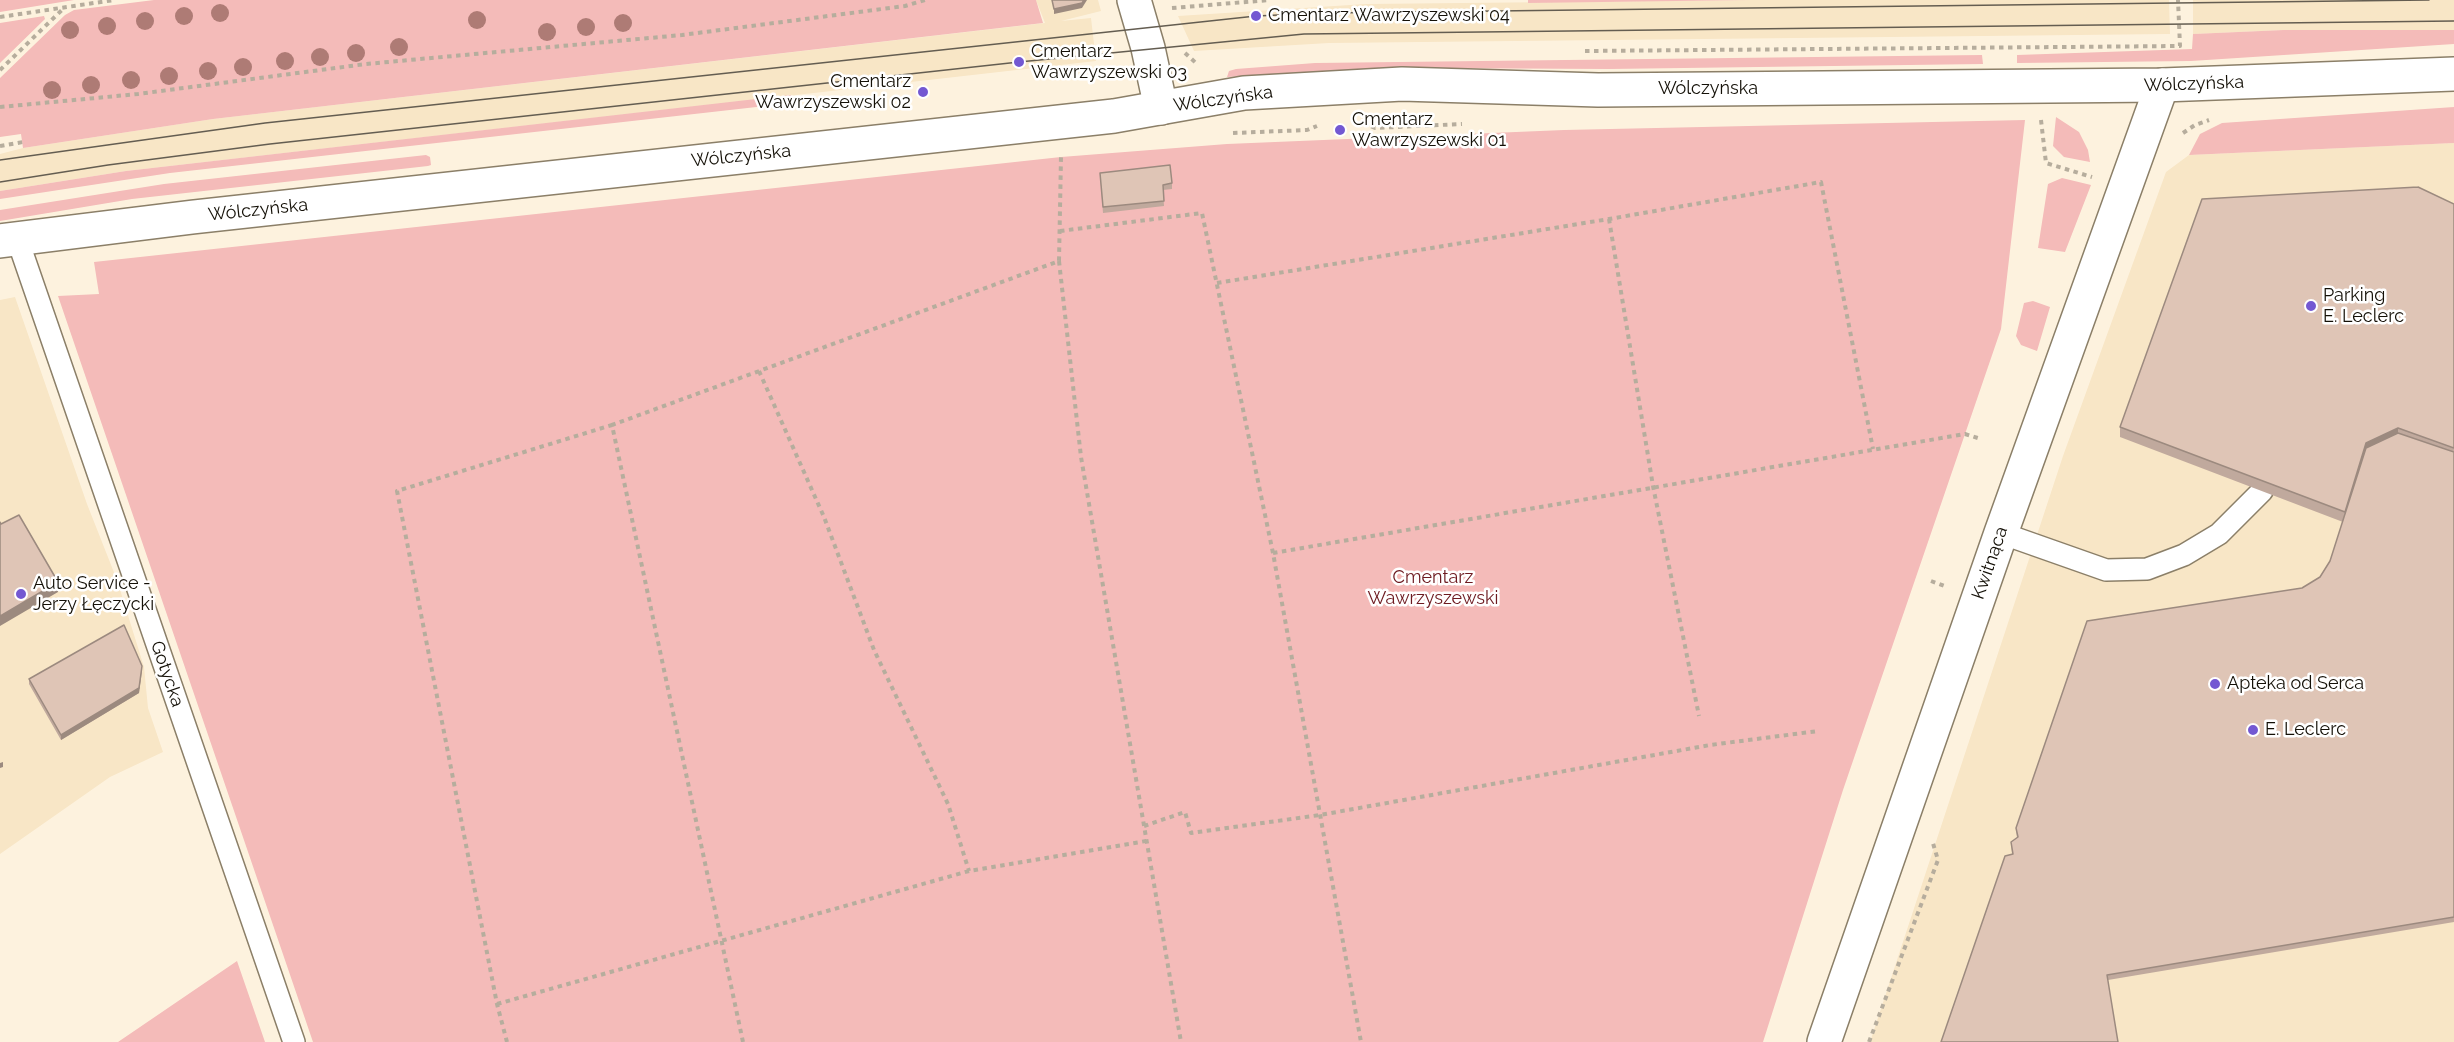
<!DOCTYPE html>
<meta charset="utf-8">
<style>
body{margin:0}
canvas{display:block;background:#fdf2de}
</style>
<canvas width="2454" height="1042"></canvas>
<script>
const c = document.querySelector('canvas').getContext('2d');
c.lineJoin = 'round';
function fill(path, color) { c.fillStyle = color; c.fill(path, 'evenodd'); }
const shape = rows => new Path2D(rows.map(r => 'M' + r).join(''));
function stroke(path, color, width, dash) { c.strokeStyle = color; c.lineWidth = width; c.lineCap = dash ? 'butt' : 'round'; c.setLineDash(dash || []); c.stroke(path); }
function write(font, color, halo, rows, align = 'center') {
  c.font = font + ' Raleway,sans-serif'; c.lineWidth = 5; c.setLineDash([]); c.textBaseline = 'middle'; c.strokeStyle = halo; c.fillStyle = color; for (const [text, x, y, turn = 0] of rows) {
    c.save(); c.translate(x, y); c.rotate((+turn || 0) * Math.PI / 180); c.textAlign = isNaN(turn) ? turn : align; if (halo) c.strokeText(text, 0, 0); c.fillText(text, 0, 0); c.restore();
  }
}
fill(shape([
 [1036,0,1098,0,1101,11,1061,21,1091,18,1096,61,126,171,0,191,0,154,23,148,213,119,1045,23],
 [1750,0,2169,0,2170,34,1329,43,1194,51,1178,16,1366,4],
 [2193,0,2454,0,2454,30,2284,30,2193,34],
 [2454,143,2454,1042,1870,1042,2063,456,2166,172,2189,155],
 [15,297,87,504,117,580,144,667,148,708,163,752,110,777,0,854,0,300]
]), '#f8e6c6');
fill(shape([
 [0,0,74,0,0,12],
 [154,0,1036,0,1043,23,213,119,23,148,21,134,0,137,0,78,65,15,74,10],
 [1528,0,1750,0,1528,3],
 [44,16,45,19,0,63,0,23],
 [2284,30,2454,30,2454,44,2191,61,2017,63,2017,55,2192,49,2193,34],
 [1982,55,1983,64,1609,69,1418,68,1227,77,1229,71,1236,69,1315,63],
 [791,95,792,103,170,173,0,199,0,191,126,171],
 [2454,107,2454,143,2189,155,2200,134,2222,123],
 [2056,117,2079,132,2088,150,2090,162,2064,157,2053,146],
 [2025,120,2001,329,1843,790,1763,1042,313,1042,58,296,99,294,94,262,1061,157,1227,144,1564,130],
 [426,155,430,157,431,165,428,166,132,199,0,221,0,210,164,184],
 [2062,178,2091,185,2065,252,2038,248,2048,184],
 [2033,301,2050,307,2037,351,2021,345,2016,336,2024,303],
 [237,961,265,1042,118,1042]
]), '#f4bbb9');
const lane = shape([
 [17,238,294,1042],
 [2001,533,2106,570,2147,569,2184,555,2219,534,2262,491]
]);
const street = shape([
 [1134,0,1148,48,1161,108],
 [1824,1042,2001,533,2162,85]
]);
const secondary = shape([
 [0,241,193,217,1114,116,1244,93,1402,84,1598,90,2162,85,2454,74]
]);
stroke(lane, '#8b7f68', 24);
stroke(street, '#8b7f68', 36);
stroke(secondary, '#8b7f68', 36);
stroke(shape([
 [1172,8,1270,0],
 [0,17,114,0],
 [1585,51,2180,46,2178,0],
 [1185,53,1197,64],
 [0,70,65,7],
 [0,107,138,94,366,64,682,35,905,6,925,0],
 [2041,120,2046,163,2092,177],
 [1363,123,1375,128,1462,124],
 [1233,133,1307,130,1317,126],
 [2183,133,2195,125,2209,120],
 [0,146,23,142],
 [1609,219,1653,486,1699,716],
 [1060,231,1202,213,1273,553,1361,1042],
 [1059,261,1081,457,1181,1042],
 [1217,283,1609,219,1821,182,1873,449],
 [759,371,824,517,874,650,948,804,969,871],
 [1273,553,1965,434,1981,439],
 [1931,581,1947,587],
 [1144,826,1185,812,1191,833,1320,815,1710,745,1818,731],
 [497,1004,969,871,1146,841],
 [507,1042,497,1004,397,491,612,425],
 [743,1042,612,425,1059,261,1061,157],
 [1869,1042,1938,860,1932,840]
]), '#b6ad9d', 4, [4.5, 4.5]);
stroke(lane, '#fff', 21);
stroke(street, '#fff', 33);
stroke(secondary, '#fff', 33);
stroke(shape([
 [0,160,265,123,1256,16,1325,13,2429,0],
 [0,182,108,165,270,144,1019,62,1304,34,2454,21]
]), '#645d51', 1.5);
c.fillStyle = '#ae7b75';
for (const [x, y] of [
 [220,13],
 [184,16],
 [477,20],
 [145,21],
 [623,23],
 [107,26],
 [586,27],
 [70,30],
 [547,32],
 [399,47],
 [356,53],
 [320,57],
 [285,61],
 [243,67],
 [208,71],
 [169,76],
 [131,80],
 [91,85],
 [52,90]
]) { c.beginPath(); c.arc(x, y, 9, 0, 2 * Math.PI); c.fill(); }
fill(shape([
 [1100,173,1172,183,1172,189,1163,190,1164,206,1103,213],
 [2454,204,2454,922,2108,980,2012,854,2011,842,2017,838,2016,828,2302,588,2320,577,2330,561,2343,522,2120,437,2120,427],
 [142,671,139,693,61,740,29,684,29,679]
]), '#c0a99d');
fill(shape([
 [1084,0,1087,0,1082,8,1054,14,1054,9],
 [2398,428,2398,438,2345,522,2345,512,2366,443],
 [58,582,58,592,0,626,0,616],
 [142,666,139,693,61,740,61,735],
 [3,762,3,767,0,768,0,763]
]), '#9c8a7f');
const building = shape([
 [1052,0,1084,0,1082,3,1054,9,1052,0],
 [1170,165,1172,183,1163,185,1164,201,1103,207,1100,173,1170,165],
 [2418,187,2454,204,2454,448,2398,428,2366,443,2345,512,2120,427,2202,199,2418,187],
 [2398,433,2454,452,2454,917,2107,975,2118,1042,1941,1042,2005,856,2013,854,2011,842,2018,837,2016,828,2087,621,2302,588,2320,577,2330,561,2366,448,2398,433],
 [19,515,58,582,0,616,0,522,1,524,19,515],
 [124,625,142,666,139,688,61,735,29,679,124,625]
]);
fill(building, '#dfc5b6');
stroke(building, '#9c8a7f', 1.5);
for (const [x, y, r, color] of [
 [1256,16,6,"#7358d2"],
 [1019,62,6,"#7358d2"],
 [923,92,6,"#7358d2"],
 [1340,130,6,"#7358d2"],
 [2311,306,6,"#7358d2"],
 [21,594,6,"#7358d2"],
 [2215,684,6,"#7358d2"],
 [2253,730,6,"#7358d2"]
]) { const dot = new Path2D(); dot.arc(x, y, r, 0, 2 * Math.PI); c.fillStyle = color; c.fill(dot); stroke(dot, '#fff', 2); }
write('18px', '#141007', '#fff', [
 ["Cmentarz Wawrzyszewski 04",1268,16],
 ["Cmentarz",1031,52],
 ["Wawrzyszewski 03",1031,73],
 ["Cmentarz",911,82,"right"],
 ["Wawrzyszewski 02",911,103,"right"],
 ["Cmentarz",1352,120],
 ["Wawrzyszewski 01",1352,141],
 ["Parking",2323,296],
 ["E. Leclerc",2323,317],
 ["Auto Service -",33,584],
 ["Jerzy Łęczycki",33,605],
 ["Apteka od Serca",2227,684],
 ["E. Leclerc",2265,730]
], 'left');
write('18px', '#141007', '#fff', [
 ["Wólczyńska",2194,84,-2],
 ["Wólczyńska",1708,89],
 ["Wólczyńska",1223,99,-8],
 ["Wólczyńska",741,156,-6],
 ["Wólczyńska",258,210,-6],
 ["Kwitnąca",1990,563,-71],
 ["Gotycka",167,674,71]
]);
write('18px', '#6d191f', '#fff', [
 ["Cmentarz",1433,578],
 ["Wawrzyszewski",1433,599]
]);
</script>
